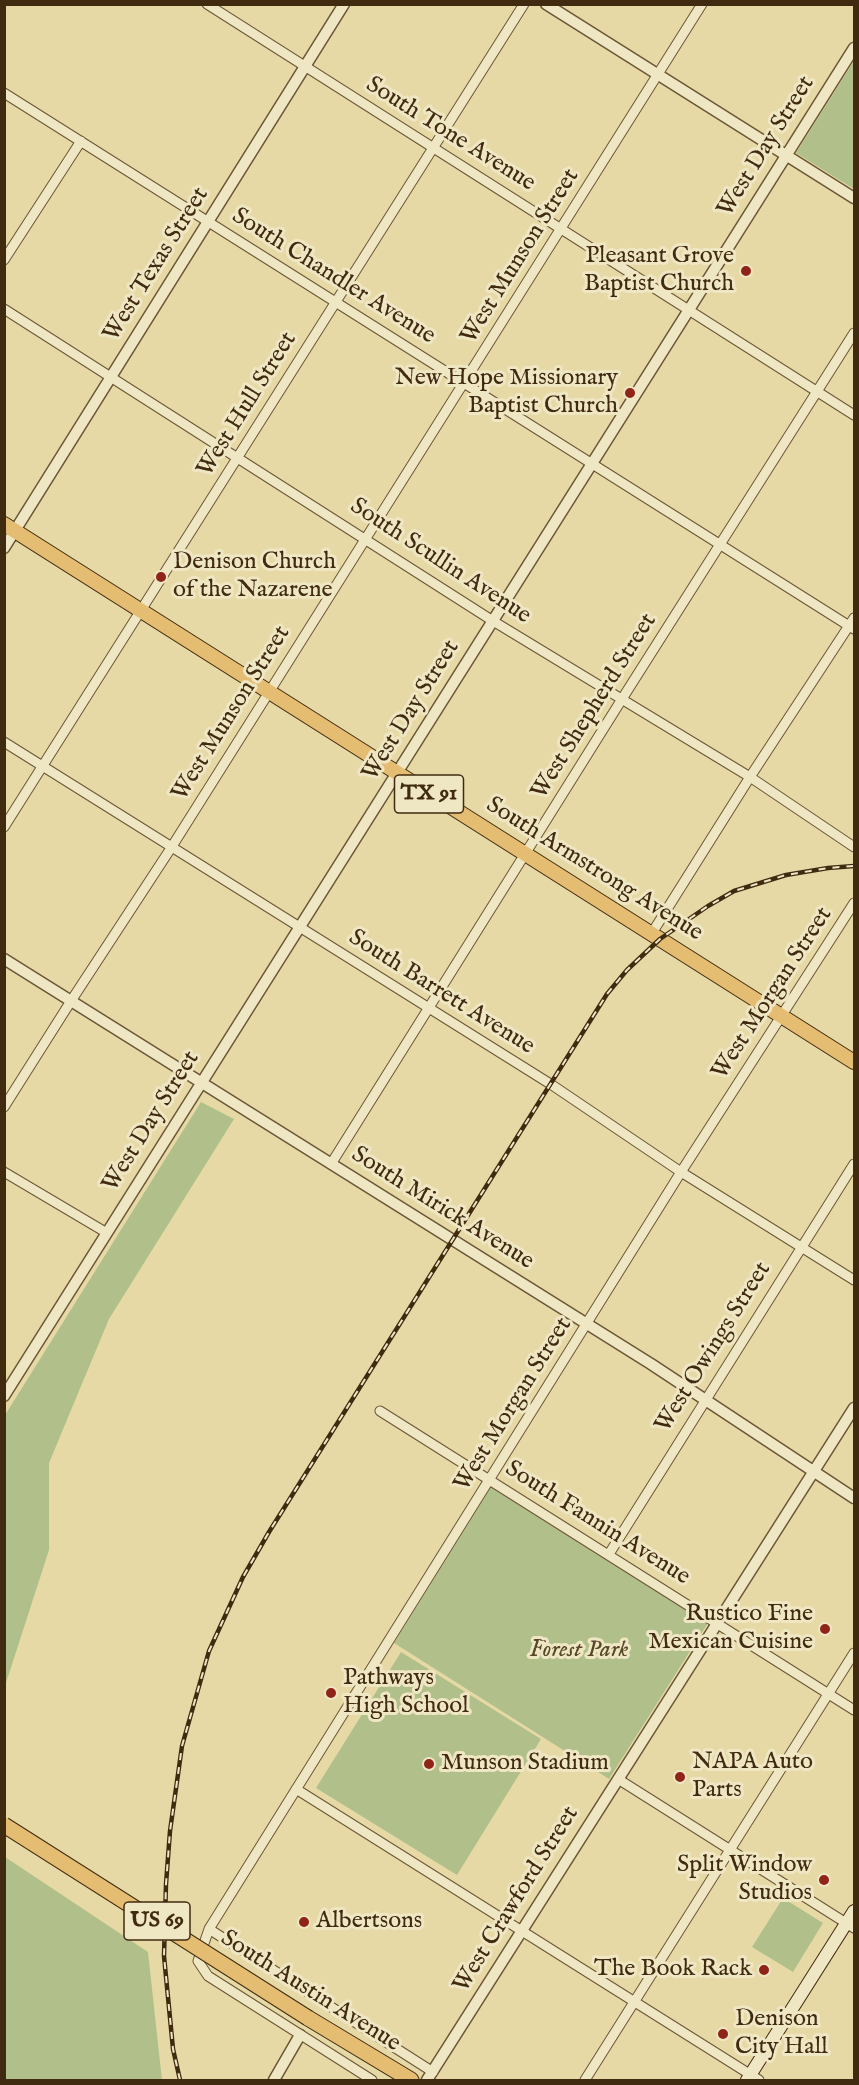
<!DOCTYPE html>
<style>
body{margin:0}
#map{position:relative;width:859px;height:2085px;overflow:hidden;background:#e7d9a5;font-family:"IM FELL English",serif}
canvas{display:block}
.frame{position:absolute;inset:0;border:6px solid #402b10;pointer-events:none}
</style>
<div id="map">
<canvas width="859" height="2085"></canvas>
<div class="frame"></div>
</div>
<script>
const c = document.querySelector('canvas').getContext('2d');
c.lineJoin = 'round';
function fill(path, color) { c.fillStyle = color; c.fill(path, 'evenodd'); }
const shape = rows => new Path2D(rows.map(r => 'M' + r).join(''));
function stroke(path, color, width, dash) { c.strokeStyle = color; c.lineWidth = width; c.lineCap = dash ? 'butt' : 'round'; c.setLineDash(dash || []); c.stroke(path); }
function write(font, color, halo, rows, align = 'center') {
  c.font = font + ' "IM FELL English",serif'; c.lineWidth = 6; c.setLineDash([]); c.textBaseline = 'middle'; c.strokeStyle = halo; c.fillStyle = color; for (const [text, x, y, turn = 0] of rows) {
    c.save(); c.translate(x, y); c.rotate((+turn || 0) * Math.PI / 180); c.textAlign = isNaN(turn) ? turn : align; if (halo) c.strokeText(text, 0, 0); c.fillText(text, 0, 0); c.restore();
  }
}
fill(shape([
 [854,61,854,189,796,153],
 [201,1102,234,1119,109,1319,49,1463,49,1550,5,1686,5,1415],
 [491,1487,708,1623,609,1779,394,1643],
 [401,1652,541,1739,457,1875,316,1788],
 [5,1857,148,1952,162,2080,5,2080],
 [783,1898,823,1923,793,1972,752,1947]
]), '#b1c08a');
const minor = shape([
 [207,4,854,415],
 [4,93,854,629],
 [4,260,81,141],
 [4,309,493,621,750,777,854,847],
 [4,742,552,1085,681,1172,854,1280],
 [4,827,524,4],
 [652,933,750,777,854,618],
 [4,1107,71,1001,171,848,702,4],
 [331,1164,622,699,854,333],
 [4,1172,107,1233],
 [380,1411,854,1710],
 [609,1554,854,1164],
 [618,1779,854,1928],
 [296,1789,759,2080],
 [209,1929,433,2072],
 [372,2080,208,1976,198,1961,209,1929,681,1172,854,903],
 [585,2080,854,1653]
]);
const tertiary = shape([
 [546,4,854,198],
 [4,548,344,4],
 [4,959,651,1364,854,1498],
 [4,1396,854,48],
 [274,2080,300,2035],
 [427,2080,854,1408]
]);
const secondary = shape([
 [747,2080,854,1911]
]);
const primary = shape([
 [4,524,854,1062]
]);
const trunk = shape([
 [308,2018,411,2080]
]);
stroke(minor, '#6a5635', 11);
stroke(tertiary, '#6a5635', 13);
stroke(secondary, '#402b10', 14);
stroke(primary, '#402b10', 16);
stroke(trunk, '#402b10', 17);
stroke(minor, '#efe6c4', 9);
stroke(tertiary, '#efe6c4', 10);
stroke(secondary, '#efe6c4', 12);
stroke(primary, '#e4bc72', 14);
stroke(trunk, '#e4bc72', 15);
const rail = shape([
 [180,2080,173,2049,164,1956,166,1884,170,1831,182,1746,209,1651,243,1577,269,1532,607,994,627,970,660,939,708,906,734,891,786,875,828,868,854,866]
]);
stroke(rail, '#402b10', 4.5);
stroke(rail, '#efe6c4', 2, [7]);
const trunkBridge = shape([
 [4,1825,308,2018]
]);
stroke(trunkBridge, '#402b10', 17, []);
stroke(trunkBridge, '#e4bc72', 15);
for (const [x, y, r, color] of [
 [746,271,6,"#8f2418"],
 [630,393,6,"#8f2418"],
 [161,577,6,"#8f2418"],
 [825,1629,6,"#8f2418"],
 [331,1693,6,"#8f2418"],
 [429,1764,6,"#8f2418"],
 [680,1777,6,"#8f2418"],
 [824,1880,6,"#8f2418"],
 [304,1922,6,"#8f2418"],
 [764,1970,6,"#8f2418"],
 [723,2034,6,"#8f2418"]
]) { const dot = new Path2D(); dot.arc(x, y, r, 0, 2 * Math.PI); c.fillStyle = color; c.fill(dot); stroke(dot, '#efe6c4', 2); }
for (const [x, y, w] of [
 [429,794,69],
 [157,1921,66]
]) { const box = new Path2D(); box.roundRect(x - w / 2, y - 19, w, 38, 4.5); c.fillStyle = '#efe6c4'; c.fill(box); stroke(box, '#402b10', 1.5); }
write('bold 22px', '#402b10', null, [
 ["TX 91",429,794],
 ["US 69",157,1921]
]);
write('24px', '#402b10', '#efe6c4', [
 ["South Tone Avenue",450,135,32],
 ["West Day Street",767,147,-58],
 ["West Munson Street",521,257,-58],
 ["West Texas Street",157,265,-58],
 ["South Chandler Avenue",333,277,32],
 ["West Hull Street",248,405,-58],
 ["South Scullin Avenue",440,562,33],
 ["West Shepherd Street",595,707,-58],
 ["West Day Street",412,711,-58],
 ["West Munson Street",232,714,-58],
 ["South Armstrong Avenue",594,870,32],
 ["South Barrett Avenue",441,993,32],
 ["West Morgan Street",773,994,-57],
 ["West Day Street",152,1122,-58],
 ["South Mirick Avenue",442,1209,32],
 ["West Owings Street",714,1348,-58],
 ["West Morgan Street",514,1405,-58],
 ["South Fannin Avenue",597,1524,32],
 ["West Crawford Street",517,1900,-58],
 ["South Austin Avenue",310,1992,32]
]);
write('24px', '#402b10', '#efe6c4', [
 ["Pleasant Grove",734,257,"right"],
 ["Baptist Church",734,285,"right"],
 ["New Hope Missionary",618,379,"right"],
 ["Baptist Church",618,407,"right"],
 ["Denison Church",173,563],
 ["of the Nazarene",173,591],
 ["Rustico Fine",813,1615,"right"],
 ["Mexican Cuisine",813,1643,"right"],
 ["Pathways",343,1679],
 ["High School",343,1707],
 ["NAPA Auto",692,1763],
 ["Parts",692,1791],
 ["Munson Stadium",441,1764],
 ["Split Window",812,1866,"right"],
 ["Studios",812,1894,"right"],
 ["Albertsons",316,1922],
 ["The Book Rack",752,1970,"right"],
 ["Denison",735,2020],
 ["City Hall",735,2048]
], 'left');
write('italic 24px', '#574928', '#efe6c4', [
 ["Forest Park",579,1651]
]);
</script>
